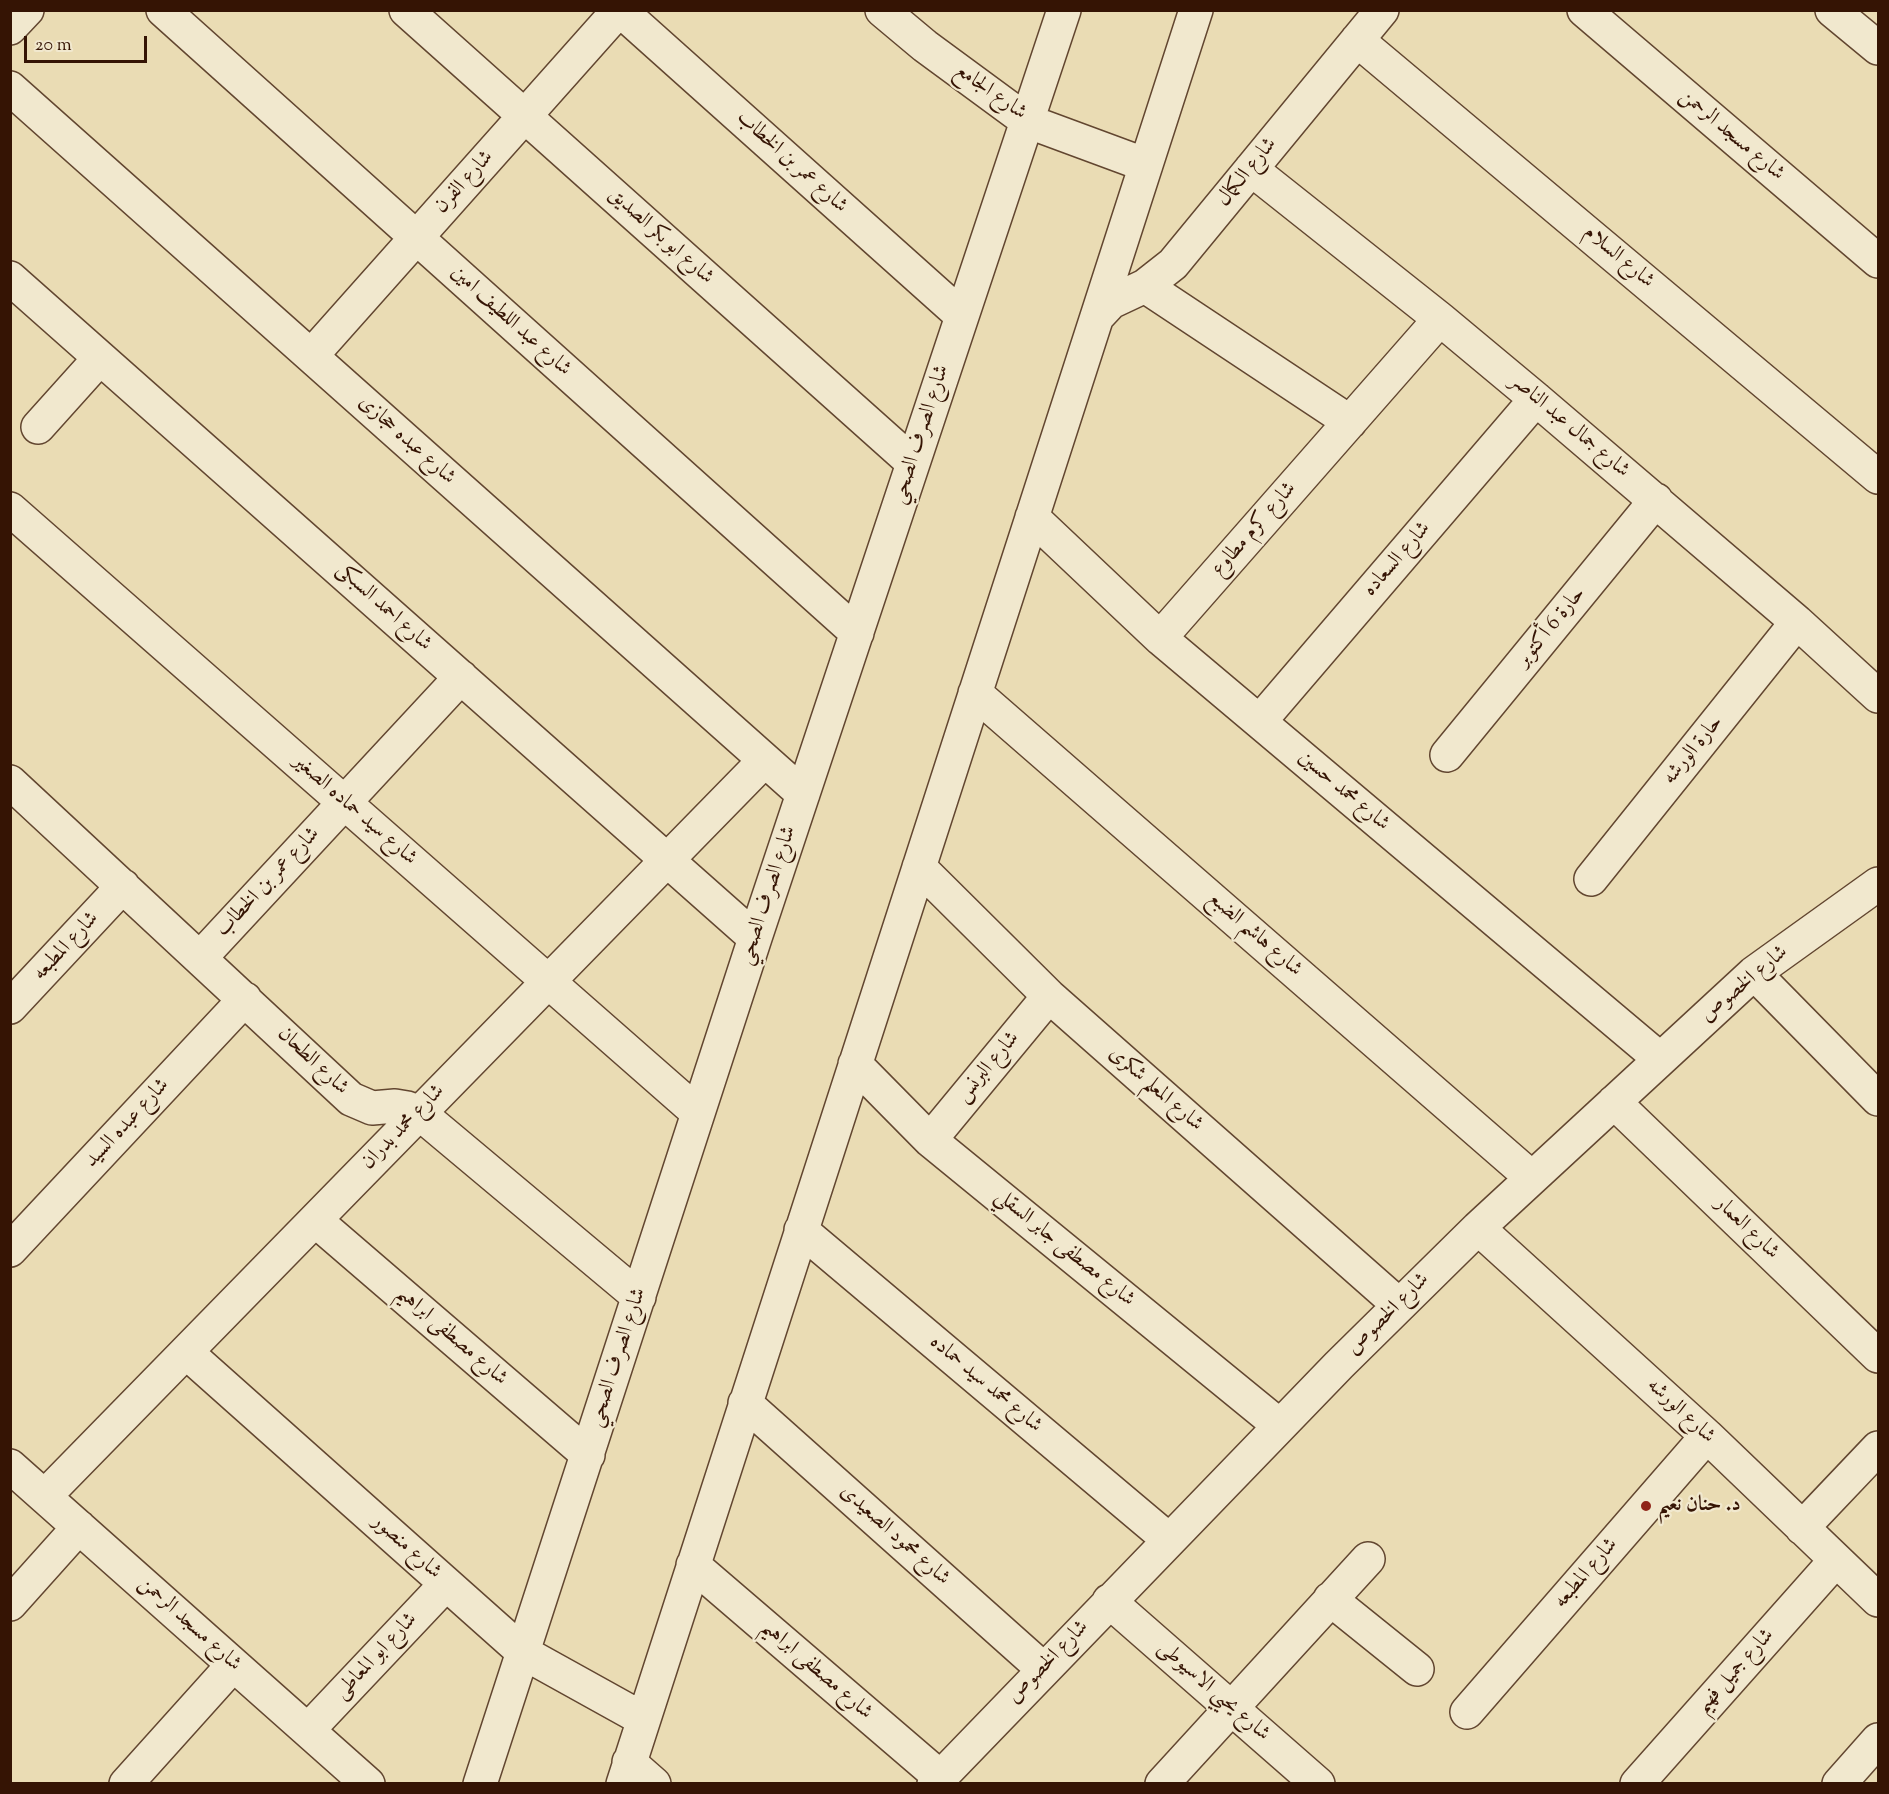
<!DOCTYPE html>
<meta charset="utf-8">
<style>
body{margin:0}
#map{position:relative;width:1889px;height:1794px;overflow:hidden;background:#eadcb4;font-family:"Sorts Mill Goudy",serif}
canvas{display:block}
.frame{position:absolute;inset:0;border:12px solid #351404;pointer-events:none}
.scale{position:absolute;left:24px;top:36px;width:123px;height:27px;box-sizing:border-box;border:3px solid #351404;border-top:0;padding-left:8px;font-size:18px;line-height:21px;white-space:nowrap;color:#351404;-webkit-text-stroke:4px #f1e8ce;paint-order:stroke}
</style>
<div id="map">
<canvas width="1889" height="1794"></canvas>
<div class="frame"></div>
<div class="scale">20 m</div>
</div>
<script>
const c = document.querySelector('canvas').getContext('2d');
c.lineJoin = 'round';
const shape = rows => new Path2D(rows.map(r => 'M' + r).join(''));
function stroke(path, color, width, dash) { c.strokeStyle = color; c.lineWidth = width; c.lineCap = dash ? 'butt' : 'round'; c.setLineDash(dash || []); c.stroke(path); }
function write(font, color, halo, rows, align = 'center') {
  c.font = font + ' "Sorts Mill Goudy",Amiri,serif'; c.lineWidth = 4.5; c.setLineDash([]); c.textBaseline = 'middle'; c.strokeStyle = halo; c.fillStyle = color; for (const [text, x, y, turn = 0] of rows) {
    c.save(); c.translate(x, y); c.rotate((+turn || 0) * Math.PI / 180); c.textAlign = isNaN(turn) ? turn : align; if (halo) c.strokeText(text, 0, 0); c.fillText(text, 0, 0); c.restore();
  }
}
const minor = shape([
 [163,10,857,633],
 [406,10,913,463],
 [620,10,962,316],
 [882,10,925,46,1027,121,1146,165],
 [1584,10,1878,261],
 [1832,10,1878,48],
 [10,28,27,10],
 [1357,40,1878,477],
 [10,88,803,794],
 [1251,169,1440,319,1536,399,1797,622,1878,696],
 [10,278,755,938],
 [1145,286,1350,422],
 [1097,317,1111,302,1145,286,1173,264,1382,10],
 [311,356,619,10],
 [38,427,100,358],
 [10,509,698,1113],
 [1032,517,1160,638,1660,1059],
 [1160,638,1440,319],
 [975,693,1532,1178],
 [1260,721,1536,399],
 [1447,755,1656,500],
 [10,782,351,1099,372,1108,395,1106,407,1108,418,1112,639,1297],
 [919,867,1049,996,1399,1305],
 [1591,879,1797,622],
 [200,958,461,677],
 [1754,973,1878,1099],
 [10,1007,123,886],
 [855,1064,930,1140,1280,1426],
 [1614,1102,1878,1356],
 [930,1140,1049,996],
 [315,1220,588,1455],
 [1478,1228,1707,1436,1878,1600],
 [801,1230,1169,1540],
 [10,1250,245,999],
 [186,1352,524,1653,643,1719],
 [745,1403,1043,1669],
 [10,1466,368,1784],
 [45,1496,764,761],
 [1802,1528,1878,1448],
 [693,1565,940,1777],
 [1330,1599,1417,1669],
 [1109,1601,1318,1784],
 [10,1604,79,1527],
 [1467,1712,1707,1436],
 [308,1730,446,1584],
 [629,1762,654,1784],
 [126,1784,233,1665],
 [480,1784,755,938,1064,10],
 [623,1784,1196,10],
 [934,1784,1339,1365,1478,1228,1754,973,1878,884],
 [1162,1784,1368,1559],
 [1637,1784,1836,1560],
 [1839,1784,1878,1740]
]);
stroke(minor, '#624630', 36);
stroke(minor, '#f1e8ce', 33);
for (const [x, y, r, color] of [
 [1646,1506,6,"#8f2418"]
]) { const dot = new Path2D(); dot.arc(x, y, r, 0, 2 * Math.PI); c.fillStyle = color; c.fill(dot); stroke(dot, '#f1e8ce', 2); }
write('21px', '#351404', '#f1e8ce', [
 ["شارع الجامع",990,93,35],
 ["شارع مسجد الرحمن",1731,136,40],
 ["شارع عمر بن الخطاب",791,163,42],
 ["شارع الكمال",1248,173,-51],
 ["شارع الفرن",465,183,-48],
 ["شارع ابو بكر الصديق",660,237,42],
 ["شارع السلام",1618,258,40],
 ["شارع عبد اللطيف امين",510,322,42],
 ["شارع جمال عبد الناصر",1569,427,40],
 ["شارع الصرف الصحي",922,435,-72],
 ["شارع عبده حجازى",406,441,42],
 ["شارع كرم مطاوع",1255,530,-49],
 ["شارع السعاده",1398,560,-49],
 ["شارع احمد السبكى",383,608,42],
 ["حارة 6 أكتوبر",1552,628,-51],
 ["حارة الورشه",1694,751,-51],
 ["شارع محمد حسين",1343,792,40],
 ["شارع سيد حماده الصغير",354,811,41],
 ["شارع عمر بن الخطاب",269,883,-47],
 ["شارع الصرف الصحي",769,896,-72],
 ["شارع هاشم الضبع",1254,935,41],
 ["شارع المطبعه",67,947,-47],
 ["شارع الخصوص",1745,985,-40],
 ["شارع الطحان",312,1062,43],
 ["شارع البرنس",989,1068,-50],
 ["شارع المعلم شكرى",1155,1090,41],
 ["شارع عبده السيد",128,1124,-47],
 ["شارع محمد بدران",404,1128,-46],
 ["شارع العمار",1746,1229,44],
 ["شارع مصطفى جابر السقلي",1064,1249,39],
 ["شارع الخصوص",1389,1315,-45],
 ["شارع مصطفى ابراهيم",451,1337,41],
 ["شارع الصرف الصحي",619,1358,-72],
 ["شارع محمد سيد حماده",985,1385,40],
 ["شارع الورشه",1680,1412,43],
 ["شارع محمود الصعيدى",894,1536,42],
 ["شارع منصور",406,1548,42],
 ["شارع المطبعه",1587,1574,-49],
 ["شارع مسجد الرحمن",189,1625,42],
 ["شارع ابو المعاطى",377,1657,-47],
 ["شارع الخصوص",1049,1663,-46],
 ["شارع مصطفى ابراهيم",816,1671,41],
 ["شارع جميل فهيم",1736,1672,-48],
 ["شارع يحيي الاسيوطى",1213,1692,41]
]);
write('bold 21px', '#351404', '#f1e8ce', [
 ["د. حنان نعيم",1658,1506]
], 'left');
</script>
